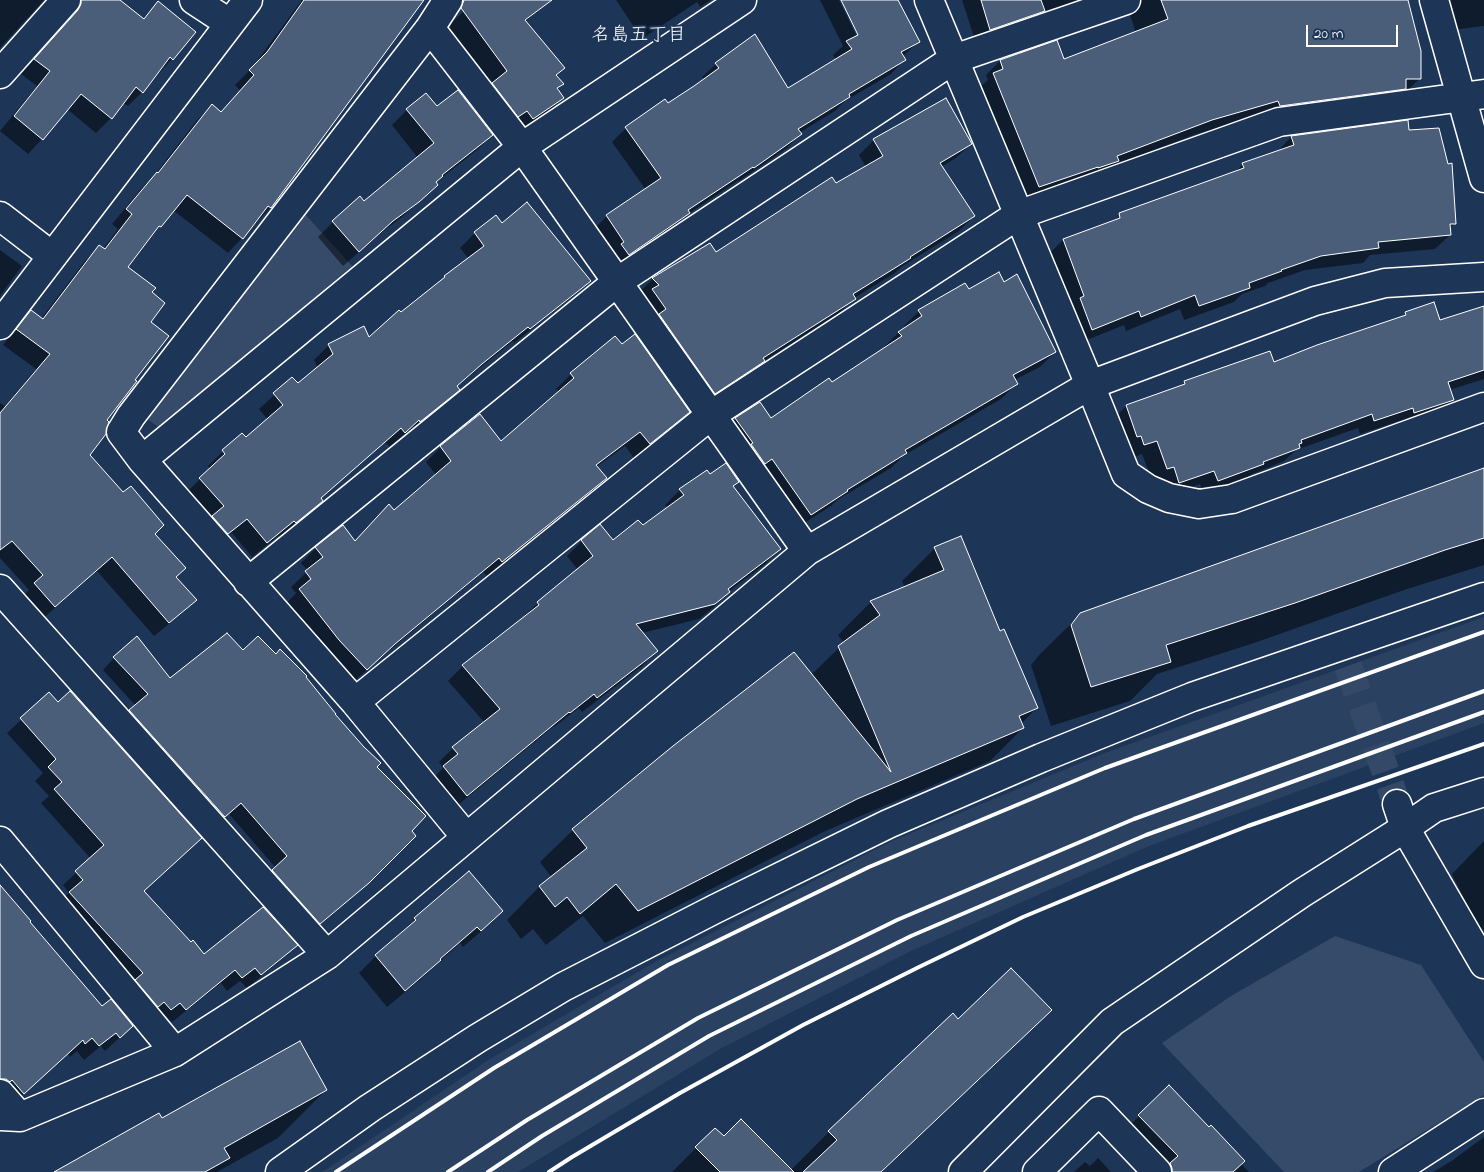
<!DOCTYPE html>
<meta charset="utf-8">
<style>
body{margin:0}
#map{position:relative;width:1484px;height:1172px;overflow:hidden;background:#1d3557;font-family:"Indie Flower",sans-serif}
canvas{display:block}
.scale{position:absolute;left:1306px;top:25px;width:92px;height:22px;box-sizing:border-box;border:2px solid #fff;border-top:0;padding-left:6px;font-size:15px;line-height:18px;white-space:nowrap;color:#fff;-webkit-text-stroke:4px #1d3557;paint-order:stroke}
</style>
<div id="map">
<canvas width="1484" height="1172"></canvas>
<div class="scale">20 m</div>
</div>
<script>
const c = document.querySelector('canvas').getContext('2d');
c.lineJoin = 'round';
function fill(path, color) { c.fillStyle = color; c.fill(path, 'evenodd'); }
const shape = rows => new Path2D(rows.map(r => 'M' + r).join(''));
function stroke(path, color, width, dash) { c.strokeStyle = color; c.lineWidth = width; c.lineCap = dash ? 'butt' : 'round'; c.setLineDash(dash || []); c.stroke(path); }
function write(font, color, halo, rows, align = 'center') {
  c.font = font + ' "Indie Flower","Klee One",sans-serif'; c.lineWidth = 4; c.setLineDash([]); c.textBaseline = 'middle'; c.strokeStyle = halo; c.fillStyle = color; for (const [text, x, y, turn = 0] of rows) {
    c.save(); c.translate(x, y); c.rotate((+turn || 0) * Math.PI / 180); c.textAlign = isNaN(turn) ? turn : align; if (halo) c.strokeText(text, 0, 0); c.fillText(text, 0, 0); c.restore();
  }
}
fill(shape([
 [1484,617,1484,723,1149,846,911,951,720,1049,518,1172,322,1172,490,1059,655,962,892,841,1105,753]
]), '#2a4161');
fill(shape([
 [304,213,352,266,161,429,146,418],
 [1335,936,1421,965,1484,1062,1484,1095,1359,1172,1284,1172,1162,1043,1231,996]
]), '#364b69');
fill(shape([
 [0,0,44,0,0,48],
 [56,0,118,0,143,19,158,3,172,59,158,74,157,73,142,92,128,106,123,103,111,118,96,133,67,109,42,139,28,154,0,131,37,86,21,74,64,26,67,18],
 [302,0,422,0,270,208,228,253,173,210,148,237,126,267,150,293,149,323,88,455,153,534,175,577,196,600,181,614,154,636,97,571,40,621,21,598,29,590,0,558,0,403,5,406,36,369,3,345,17,326,31,312,41,319,85,261,99,247,103,249,118,229,112,224,142,188,154,176,197,120,212,106,221,113,241,91,235,85,252,68],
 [476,0,532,0,538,9,525,22,563,68,556,76,562,84,557,90,562,98,547,113,517,133,491,85,448,26],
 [616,0,711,0,700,7,697,2,642,39],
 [820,0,839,0,859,41,862,40,842,0,897,0,918,42,902,57,904,60,891,74,845,101,835,111,799,133,800,134,787,148,739,181,739,180,685,216,674,226,615,268,593,230,607,216,646,190,612,142,626,128,668,105,704,80,702,77,716,64,788,90,836,60,833,55,843,46],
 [962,0,1101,0,976,43],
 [1125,0,1407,0,1420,78,1405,93,1264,115,1196,134,1112,166,1103,175,1025,200,979,88,988,80,986,75,1000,61,1064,60,1136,33],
 [1439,0,1484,0,1484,26,1443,31],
 [437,108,492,135,477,150,435,183,437,185,402,217,377,236,343,266,318,237,333,222,363,202,418,158,392,125,407,110],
 [1407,122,1408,131,1455,223,1449,229,1450,235,1435,249,1370,255,1363,263,1305,270,1268,283,1265,286,1242,294,1234,302,1184,320,1180,309,1126,331,1124,325,1077,344,1048,255,1063,240,1113,222,1120,215,1233,174,1243,164,1277,152,1291,137],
 [874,140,971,144,956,158,941,167,974,216,959,231,901,267,895,273,854,298,839,313,762,362,749,376,700,408,638,293,653,279,709,244,715,254,866,167,859,155],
 [496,217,501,224,589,280,574,295,514,343,513,341,456,387,458,390,443,405,405,436,404,434,390,447,385,442,320,499,321,501,307,516,280,537,279,535,252,557,232,533,213,548,185,494,210,469,208,466,241,434,246,439,268,420,259,409,292,379,298,385,318,368,314,360,329,345,369,339,469,259,460,248,475,233],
 [0,250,22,266,0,296],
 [1004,284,1055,352,1040,367,1014,380,1016,384,1001,399,903,456,891,468,837,500,831,506,795,529,721,434,736,419,771,420,832,384,885,348,884,347,899,332,906,328,904,326,919,311,969,291],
 [1406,313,1439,322,1484,315,1484,379,1449,390,1452,400,1438,414,1400,426,1399,421,1360,434,1358,428,1296,450,1284,461,1252,474,1248,478,1204,494,1200,484,1165,496,1153,482,1142,454,1130,459,1112,420,1126,406,1180,387,1185,382,1273,364,1401,318],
 [571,374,688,412,673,427,634,458,625,446,596,467,606,478,591,493,487,576,483,572,379,659,351,684,285,605,296,593,291,587,308,571,301,563,316,548,355,543,394,512,436,475,426,462,441,447,479,416,501,443,559,392,556,389],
 [1484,469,1484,565,1404,590,1254,643,1157,674,1130,701,1051,726,1031,665,1040,654,1081,614],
 [706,471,710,476,738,482,732,487,779,549,765,564,728,592,714,607,699,619,642,633,656,651,642,666,582,712,579,708,554,727,554,726,452,810,430,781,443,768,439,762,453,748,485,723,448,681,463,666,524,618,523,617,538,603,578,570,567,556,582,541,600,526,613,542,643,527,668,508,665,505,680,490],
 [935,548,999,633,1037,708,1021,724,1023,728,990,761,823,832,605,943,583,916,546,945,533,929,521,939,507,920,539,887,552,878,540,862,573,830,811,675,844,643,838,635,871,602,905,588,902,581],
 [243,652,375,767,410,831,414,836,356,894,308,935,261,882,276,868,229,814,213,828,118,723,136,706,103,670,114,658,170,680],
 [49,694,143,892,191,944,204,955,296,945,282,959,247,988,240,981,227,991,221,983,172,1022,166,1016,156,1023,56,906,69,893,63,885,91,859,41,803,49,796,35,781,43,773,7,733],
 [1484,841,1484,941,1452,874],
 [0,892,28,922,102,1008,132,1026,105,1051,101,1046,84,1060,77,1051,70,1057,68,1054,9,1107,0,1097],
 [502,911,485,928,463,947,460,943,422,978,387,1007,359,973,376,956,398,937,397,936,415,919],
 [1050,1010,1002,1058,882,1172,672,1172,715,1129,724,1138,791,1170,829,1132,958,1020],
 [1169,1087,1209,1129,1249,1172,1163,1172,1126,1129],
 [326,1090,278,1138,217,1172,57,1172,161,1120],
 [1484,1137,1484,1172,1433,1172,1453,1160],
 [1098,1158,1111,1172,1074,1172,1085,1162,1090,1166]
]), '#0007');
const building = shape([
 [81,0,120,0,144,19,158,1,196,32,173,60,170,57,143,93,136,87,112,119,81,94,43,140,14,116,50,71,34,59,78,10,81,4,81,0],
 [304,0,424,0,271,208,268,206,243,239,187,195,161,227,159,226,128,267,156,288,152,292,165,303,151,322,169,336,135,380,137,381,107,420,109,422,106,434,90,455,123,492,131,486,164,525,155,534,186,568,176,577,197,600,169,623,112,557,55,607,34,583,43,575,12,541,0,550,0,413,50,354,16,329,31,310,43,319,99,245,105,249,132,214,126,209,157,172,158,173,212,104,221,112,254,75,249,70,267,52,304,0],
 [464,0,552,0,525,20,565,68,556,75,564,84,557,88,564,98,533,119,527,111,518,117,492,83,507,71,461,8,464,0],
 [841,0,898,0,920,42,901,52,906,60,849,94,850,97,798,129,802,134,754,168,753,167,688,210,690,213,629,255,621,244,624,242,606,215,661,178,625,127,665,99,668,103,694,86,719,68,715,63,755,34,788,88,852,49,846,41,858,35,841,0],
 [981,0,1041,0,1045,11,990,30,981,0],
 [1161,0,1408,0,1421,51,1421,79,1406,79,1406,89,1280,106,1278,101,1212,120,1117,156,1119,161,1098,168,1098,167,1039,187,993,73,1003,69,1000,60,1057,40,1064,59,1168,19,1161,0],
 [458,90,493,135,442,175,443,176,436,182,438,185,419,202,393,221,359,252,332,221,360,196,364,201,434,143,406,109,426,93,437,106,458,90],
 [946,98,972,144,940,163,975,216,910,257,911,258,853,294,856,299,763,358,765,361,715,394,659,314,666,309,652,289,659,285,652,278,710,243,716,252,832,177,836,183,883,156,873,139,946,98],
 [1408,120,1409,130,1439,128,1448,164,1452,163,1456,224,1450,224,1451,235,1378,242,1379,248,1321,256,1281,270,1282,271,1249,283,1250,288,1199,306,1195,295,1141,317,1139,311,1092,330,1080,298,1084,296,1063,239,1120,218,1119,213,1244,168,1242,163,1294,145,1291,136,1408,120],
 [527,202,591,281,530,329,528,327,482,364,457,386,460,390,420,422,419,420,405,433,401,428,321,498,323,501,296,523,294,521,267,543,247,519,228,534,212,516,224,506,199,478,225,454,222,450,242,433,246,437,283,405,273,393,292,377,298,383,333,354,328,344,364,326,369,337,399,310,401,312,445,277,444,276,484,246,474,232,496,215,502,223,527,202],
 [999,272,1004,282,1017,274,1056,352,1013,375,1018,384,905,450,907,453,847,490,848,491,811,515,772,459,765,464,751,444,753,443,735,418,760,402,771,418,829,378,832,382,902,336,898,332,922,316,918,310,965,283,969,289,999,272],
 [1434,302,1440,320,1484,306,1484,370,1448,382,1454,400,1414,413,1413,408,1374,421,1372,414,1301,440,1302,443,1299,444,1300,448,1263,462,1264,464,1218,481,1214,471,1179,483,1174,467,1167,469,1157,441,1144,445,1141,436,1137,437,1126,405,1185,384,1184,381,1270,351,1274,362,1317,345,1406,315,1405,312,1434,302],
 [635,334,690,412,650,444,640,432,596,465,607,478,502,562,499,558,395,644,367,670,339,640,299,589,311,579,305,571,323,557,315,547,343,525,355,541,389,504,394,510,451,461,440,446,480,414,501,441,574,378,570,373,615,336,622,344,635,334],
 [726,463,739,482,733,486,781,549,728,589,730,592,715,604,636,624,658,651,597,698,594,694,570,713,569,712,467,796,443,766,458,754,452,747,500,709,462,665,539,605,537,602,593,556,581,540,600,524,613,540,638,520,643,525,684,495,679,489,707,470,710,474,726,463],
 [1484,468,1484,538,1445,550,1295,603,1166,645,1171,662,1091,687,1071,625,1080,613,1484,468],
 [961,536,1000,631,1004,629,1038,708,1019,716,1024,728,857,799,638,911,616,884,580,914,567,897,555,907,539,886,587,848,572,829,673,746,794,652,891,772,838,646,880,615,870,601,944,570,934,547,961,536],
 [227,633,243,650,258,636,276,654,280,649,307,676,306,677,336,714,335,714,364,747,381,763,377,767,426,816,412,831,416,836,369,883,320,924,272,870,287,856,241,803,225,817,129,710,148,694,113,657,137,636,170,678,227,633],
 [70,691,202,838,144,891,191,942,193,940,204,954,263,907,298,945,261,975,255,968,242,978,235,970,186,1010,180,1003,171,1010,164,1002,158,1007,135,980,143,973,69,892,83,880,75,871,104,845,54,789,62,782,48,767,56,759,20,718,49,692,58,702,70,691],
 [469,871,503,911,481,931,477,927,440,959,441,960,405,991,375,955,416,920,414,918,469,871],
 [0,885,31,921,30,922,102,1006,111,999,133,1026,120,1038,116,1033,99,1046,92,1038,85,1044,83,1040,24,1094,12,1080,10,1082,6,1079,0,1079,0,885],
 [1011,968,1052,1010,881,1172,803,1172,837,1140,828,1131,953,1013,958,1019,1011,968],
 [300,1041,327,1090,224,1148,230,1158,205,1172,54,1172,159,1113,162,1118,300,1041],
 [1169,1085,1209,1127,1211,1125,1245,1161,1233,1172,1172,1172,1172,1168,1170,1163,1178,1156,1138,1115,1169,1085],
 [741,1119,794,1172,720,1172,695,1147,715,1128,724,1136,741,1119]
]);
fill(building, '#4a5d79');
stroke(building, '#fff', 1);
stroke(shape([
 [1348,666,1397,804]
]), '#344968', 28, [28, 14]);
const minor = shape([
 [194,0,229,23],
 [448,0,430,28,131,416,121,432,142,460,355,702,466,837],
 [929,0,1090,385],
 [1434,0,1484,178],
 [430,28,522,147,807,551],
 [0,74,66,0],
 [0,216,52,256],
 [0,325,248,0],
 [142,460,522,147,742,0],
 [248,582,617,282,954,59,1126,0],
 [0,589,327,955],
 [355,702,711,415,1018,215,1279,122,1484,94],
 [1405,828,1434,808,1484,792],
 [0,841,175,1052],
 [0,1094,20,1117],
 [0,1116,20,1117,175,1052,327,955,807,551,1090,385,1315,301,1385,283,1484,277],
 [1037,1172,1099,1111,1157,1172],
 [1393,1172,1484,1113]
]);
const tertiary = shape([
 [1090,385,1126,474,1148,489,1169,498,1199,504,1232,499,1484,407],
 [1397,804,1405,828,1484,964],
 [280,1172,370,1108,478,1038,563,987,715,909,888,824,1041,758,1192,697,1484,597],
 [963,1172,1112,1022,1302,893,1405,828]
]);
stroke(minor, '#fff', 31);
stroke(tertiary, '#fff', 31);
stroke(minor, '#1d3557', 28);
stroke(tertiary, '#1d3557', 28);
stroke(shape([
 [336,1172,494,1068,668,965,869,867,1105,768,1484,632],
 [448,1172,527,1120,698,1018,897,920,1134,819,1484,691],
 [488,1172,542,1136,709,1036,911,936,1146,835,1484,712],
 [549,1172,572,1157,680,1093,803,1025,919,967,1023,917,1138,869,1248,826,1484,744]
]), '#fff', 4);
write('19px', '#fff', '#1d3557', [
 ["名島五丁目",639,37]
]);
</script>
